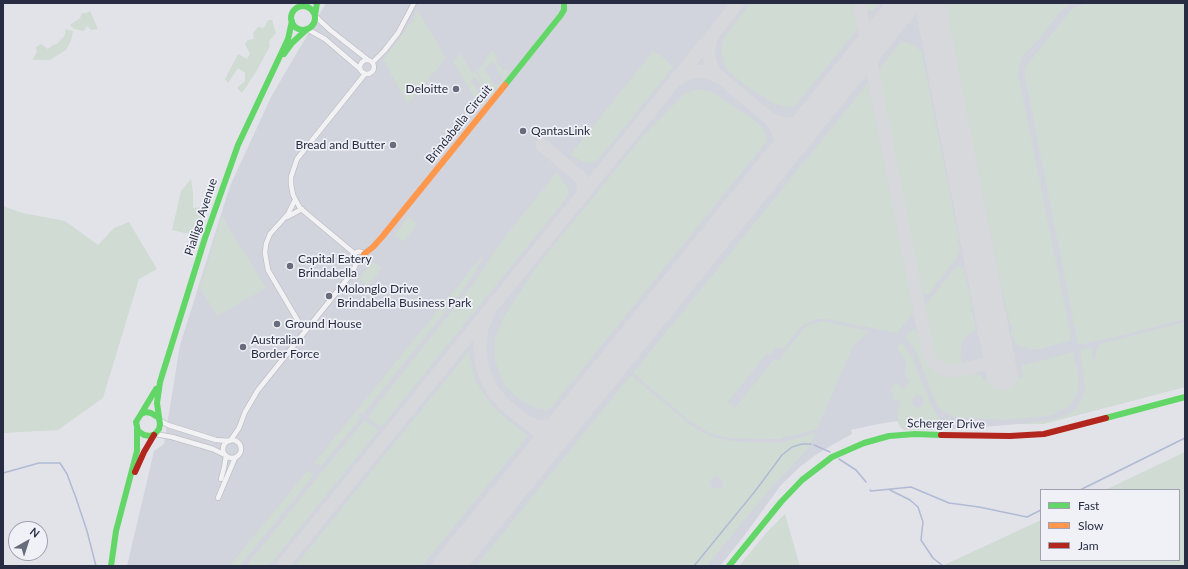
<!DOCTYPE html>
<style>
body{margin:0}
#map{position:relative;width:1188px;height:569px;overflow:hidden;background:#e2e3e8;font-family:Lato,sans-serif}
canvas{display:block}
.frame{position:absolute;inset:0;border:4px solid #282c42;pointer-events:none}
.legend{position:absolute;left:1040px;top:489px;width:140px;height:72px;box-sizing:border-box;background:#f0f1f7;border:1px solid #a0a2af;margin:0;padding:5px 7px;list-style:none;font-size:12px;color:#282c42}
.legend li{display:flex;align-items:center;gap:8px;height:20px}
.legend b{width:20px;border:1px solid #a0a2af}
.north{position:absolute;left:8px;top:521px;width:40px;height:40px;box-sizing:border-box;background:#f0f1f7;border:1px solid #a0a2af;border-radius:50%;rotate:39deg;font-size:11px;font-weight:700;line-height:16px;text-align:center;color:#282c42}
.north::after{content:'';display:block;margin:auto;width:14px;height:18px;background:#696c7c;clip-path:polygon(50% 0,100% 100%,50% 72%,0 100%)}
</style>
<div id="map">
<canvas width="1188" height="569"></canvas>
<div class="frame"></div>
<ul class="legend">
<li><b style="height:5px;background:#63d668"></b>Fast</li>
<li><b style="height:5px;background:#ff974d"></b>Slow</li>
<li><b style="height:5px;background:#b3261e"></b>Jam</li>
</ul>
<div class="north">N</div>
</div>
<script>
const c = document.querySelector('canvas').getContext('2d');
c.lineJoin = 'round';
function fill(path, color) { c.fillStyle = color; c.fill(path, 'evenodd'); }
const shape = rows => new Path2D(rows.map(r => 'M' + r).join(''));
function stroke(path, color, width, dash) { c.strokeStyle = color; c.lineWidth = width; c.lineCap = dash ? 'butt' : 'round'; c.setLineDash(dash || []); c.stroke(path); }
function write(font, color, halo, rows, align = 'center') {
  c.font = font + ' Lato,sans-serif'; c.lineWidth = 3.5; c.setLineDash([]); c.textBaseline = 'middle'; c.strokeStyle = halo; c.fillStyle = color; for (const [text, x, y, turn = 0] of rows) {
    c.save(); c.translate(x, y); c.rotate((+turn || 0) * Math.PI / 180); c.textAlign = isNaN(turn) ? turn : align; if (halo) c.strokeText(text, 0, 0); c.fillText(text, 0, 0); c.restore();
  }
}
fill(shape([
 [326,3,1185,3,1185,387,1043,424,1020,424,955,429,952,429,942,421,905,420,878,424,851,430,852,434,832,445,817,454,801,466,781,485,744,536,720,566,127,566,154,451,164,444,180,345,230,186,271,97]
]), '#d2d4dd');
fill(shape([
 [751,3,852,3,857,26,856,31,795,106,792,107,782,106,775,104,743,84,727,70,724,64,721,50,723,39,728,32],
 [863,3,879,3,871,11,866,9],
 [945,3,1072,3,1060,12,1039,39,1023,56,1019,66,1018,74,1071,336,1070,341,1039,349,1028,349,1027,346,1024,348,1019,346,1015,342,1015,339,1011,336,1011,331,1013,328,1008,319,1009,315,1006,311,1006,302,1004,301],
 [1091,3,1185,3,1185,319,1124,335,1078,345,1024,71,1026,66,1070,11,1075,7],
 [90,11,98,29,91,30,87,26,84,31,74,29,70,25,80,18,82,13,86,13],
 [418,11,446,58,408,104,383,60,399,40],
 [268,20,272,20,276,33,269,41,270,46,256,72,242,93,237,88,245,81,245,73,238,68,228,83,225,79,238,54,247,59,250,54,245,44,248,40,254,39,253,33,258,27,264,28],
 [65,29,73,31,71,41,66,50,50,60,33,60,34,56,37,52,36,47,41,44,48,49,53,45,57,44,65,35],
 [903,42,914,45,921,51,922,54,959,240,957,242,960,247,956,259,928,295,920,292,891,148,892,145,890,145,876,73,900,43],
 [492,50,496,55,495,56,498,59,496,61,503,71,507,69,510,73,494,91,493,95,491,95,477,72,482,65,494,85,498,85,502,80,502,77,494,63,490,63,485,69,482,64],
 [653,51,665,59,673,67,597,161,591,163,586,163,570,155],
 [460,53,473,74,475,71,490,96,487,95,477,79,474,77,472,77,471,83,474,85,485,103,481,107,453,62],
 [868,83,913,310,912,314,897,333,826,319,817,319,805,324,800,328,784,348,781,349,776,347,770,355,767,353,728,402,735,408,774,359,778,361,802,330,811,324,823,321,869,331,869,332,856,343,851,351,817,429,787,437,784,436,781,439,774,439,731,438,715,435,704,430,687,419,633,373],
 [698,89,712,92,750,117,762,127,766,136,767,141,551,408,547,410,537,408,523,402,514,395,506,386,498,370,496,363,494,347,495,338,504,316,538,265,641,138,684,94],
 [461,120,468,123,465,127,464,126,466,124,464,123,462,126,463,127,454,139,451,137,453,135,452,134,453,128,457,129,462,122],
 [557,172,568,188,569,193,565,200,382,426,379,426,369,419,369,415,476,280,500,243],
 [191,179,193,192,193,208,205,207,201,222,193,235,172,230,181,191],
 [3,206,22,213,65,221,98,245,114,228,129,222,157,269,139,279,103,398,58,430,3,433],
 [222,216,266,288,217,316,200,288],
 [409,216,418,224,404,242,394,235],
 [481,257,482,258,474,274,463,290,363,414,359,412,358,414,361,418,321,466,314,463],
 [373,261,382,268,368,286,359,279],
 [959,266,964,268,972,306,970,309,973,313,976,330,966,336,962,343,960,353,963,364,957,366,949,367,939,362,933,355,923,308,954,269],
 [1185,322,1185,387,1043,424,1020,424,1054,419,1064,416,1074,411,1080,403,1085,390,1084,379,1080,350,1087,348,1091,349,1094,363,1097,348,1101,344],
 [914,330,918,334,922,355,926,362,935,371,946,376,957,376,971,373,982,376,983,380,1018,373,1020,378,1023,377,1021,366,1073,352,1079,378,1078,389,1076,397,1067,408,1054,414,1046,416,1004,420,995,419,963,418,952,416,943,411,936,404,917,354,913,346,904,338,909,332],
 [900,343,903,344,912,357,930,402,939,418,954,430,904,430,900,427,898,423,897,410,900,409,899,401,894,400,891,389,896,382,903,389,910,381,905,376,906,374,904,372,906,366,905,359,897,349],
 [919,395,923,398,924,403,921,407,917,408,913,405,912,400,914,396],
 [469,351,475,379,485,396,496,410,528,436,422,566,295,566],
 [631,375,692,426,704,433,716,438,741,442,778,443,785,442,814,433,815,435,808,449,770,489,707,566,476,566],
 [717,476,721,479,723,483,721,488,716,489,712,487,710,483,712,478],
 [365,421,379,430,269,566,246,566,316,479,363,422],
 [1185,452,1185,566,942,566,1041,520,1041,560,1179,560,1179,490,1105,490],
 [308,470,313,476,240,566,229,566],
 [785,514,800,566,739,566,767,532]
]), '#d0dbd3');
stroke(shape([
 [814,445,830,452],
 [839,459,856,470,866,482],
 [3,473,39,463,60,463,67,474,76,498,87,531,96,566],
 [870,490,871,491,911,487,949,503,979,507,1027,517,1041,510],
 [890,490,910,500,918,507,923,522,921,540,933,558,943,566],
 [1080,490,1185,438],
 [694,566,756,490,782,455,792,447,802,444,811,444]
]), '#b0bad4', 1.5);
stroke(shape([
 [859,3,928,353,932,360,938,366,945,370,953,371,978,366,989,362,993,356,996,346],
 [711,38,708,53,712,67,715,73,769,118,777,128,781,144,777,161],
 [858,61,863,52,866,41],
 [679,79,688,73,701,71,708,72,720,78],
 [769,118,781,123,796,124,808,120,817,113],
 [542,145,581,178,584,186,582,196],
 [487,316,482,328,480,347,482,365,487,380,492,390,504,404,550,441],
 [530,423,536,426,548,427,560,424,571,416],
 [282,566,738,3]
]), '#d6d8dc', 13);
stroke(shape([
 [930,3,1002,375],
 [449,566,905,3]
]), '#d6d8dc', 31);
const street = shape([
 [315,16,330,30,367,59],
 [307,29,325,39,360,69],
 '360 67a7 7 0 1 1 14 0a7 7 0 1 1-14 0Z',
 [373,62,384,51,398,33,414,3],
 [295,200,288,214,270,234,266,244,265,253,268,270,301,326,306,330],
 [287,217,302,209],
 '353.5 257a5.5 5.5 0 1 1 11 0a5.5 5.5 0 1 1-11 0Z',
 [355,254,300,208,293,195,291,185,291,177,297,159,365,74],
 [159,420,168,425,216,440,229,441],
 [155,434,172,437,213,449,225,455],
 '223 449a9 9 0 1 1 18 0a9 9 0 1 1-18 0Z',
 [230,441,239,428,245,412,258,390,352,273,357,262],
 [221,479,224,468,226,456],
 [218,498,235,458]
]);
stroke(street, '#bfc0c6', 6);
stroke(street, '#f2f2f4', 4.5);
stroke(shape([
 '291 18a12 12 0 1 1 24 0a12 12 0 1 1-24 0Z',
 [315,15,317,3],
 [284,54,292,43,306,30],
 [505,85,561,15,564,10,564,3],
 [141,414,156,389],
 [159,418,151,413,146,412,141,414,136,422,138,431,144,435,150,436,155,434,159,429,160,424,157,403,160,382,205,238,238,145,288,39,292,21],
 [1106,418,1185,397],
 [111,566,116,531,137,451,137,429],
 [729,566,781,502,802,480,832,457,864,443,889,436,915,434,941,435]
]), '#63d668', 6);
stroke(shape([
 [364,254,373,247,382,237,505,85]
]), '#ff974d', 6);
stroke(shape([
 [941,435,1010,436,1044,434,1106,418],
 [135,472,144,452,154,435]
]), '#b3261e', 6);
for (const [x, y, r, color] of [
 [456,89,4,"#696c7c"],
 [523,131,4,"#696c7c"],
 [393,145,4,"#696c7c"],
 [290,266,4,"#696c7c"],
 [329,296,4,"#696c7c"],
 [277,324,4,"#696c7c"],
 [243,347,4,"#696c7c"]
]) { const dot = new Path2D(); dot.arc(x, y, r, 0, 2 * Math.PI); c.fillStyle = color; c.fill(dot); stroke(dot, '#f0f1f7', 1.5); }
write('12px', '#282c42', '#f0f1f7', [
 ["Deloitte",448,89,"right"],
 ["QantasLink",531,131],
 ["Bread and Butter",385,145,"right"],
 ["Capital Eatery",298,259],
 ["Brindabella",298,273],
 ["Molonglo Drive",337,289],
 ["Brindabella Business Park",337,303],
 ["Ground House",285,324],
 ["Australian",251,340],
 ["Border Force",251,354]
], 'left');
write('12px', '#282c42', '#f0f1f7', [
 ["Brindabella Circuit",459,124,-51],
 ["Pialligo Avenue",201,217,-72],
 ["Scherger Drive",946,424,1]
]);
</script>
